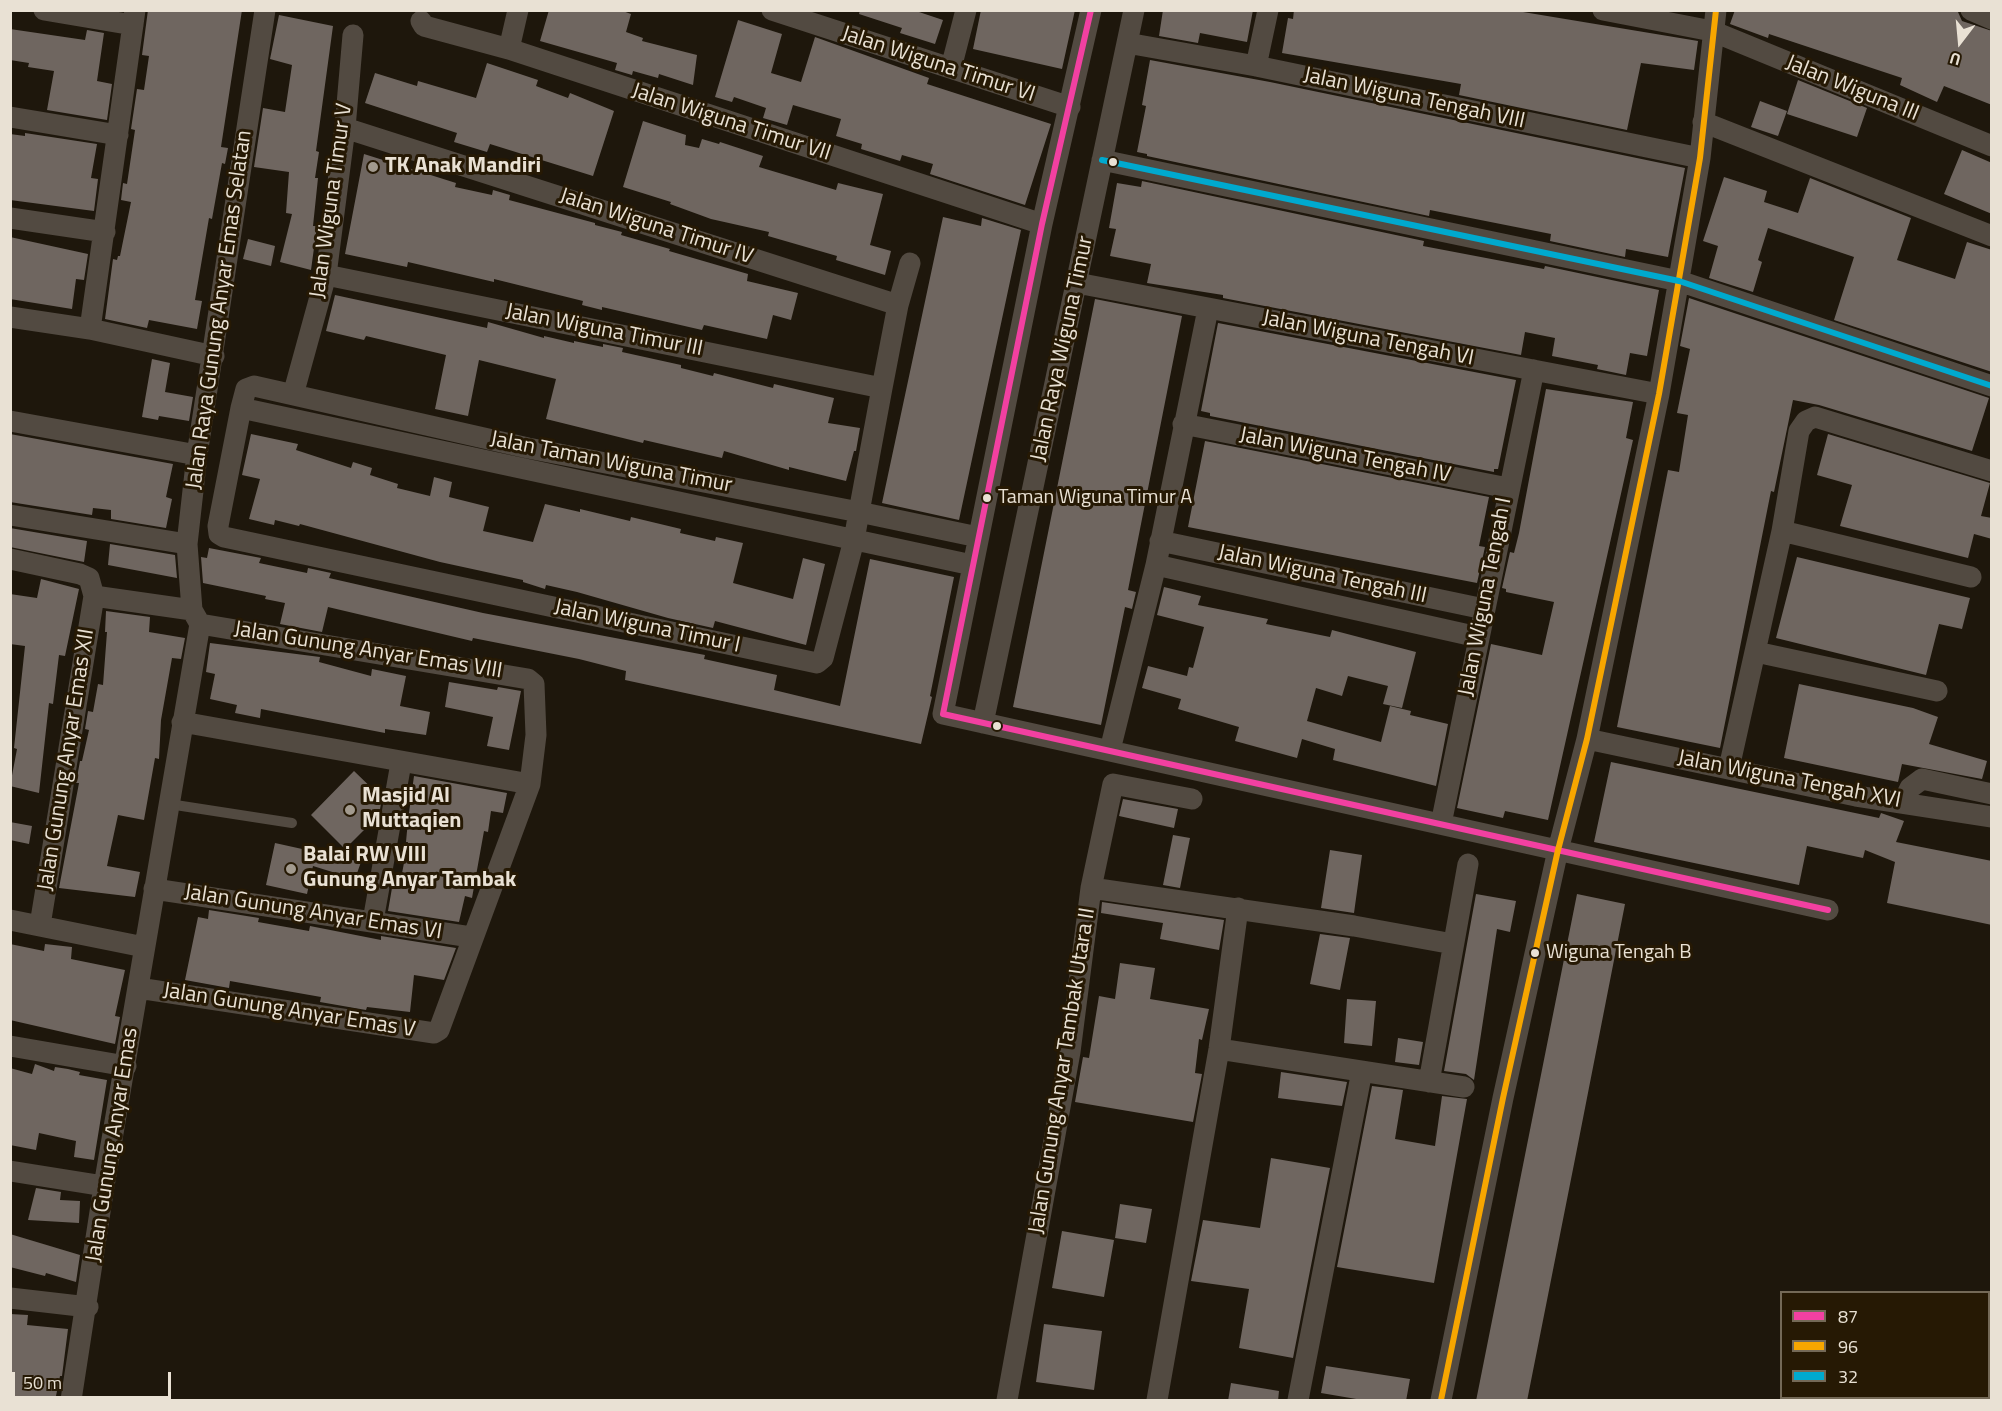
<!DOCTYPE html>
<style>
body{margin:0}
#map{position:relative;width:2002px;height:1411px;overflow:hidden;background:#1e170c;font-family:"Titillium Web",sans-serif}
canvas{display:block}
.frame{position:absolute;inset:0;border:12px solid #e9e1d4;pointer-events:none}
.legend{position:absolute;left:1780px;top:1291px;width:210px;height:108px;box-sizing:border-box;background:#261904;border:2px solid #746957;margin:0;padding:8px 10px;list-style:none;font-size:18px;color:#e9e1d4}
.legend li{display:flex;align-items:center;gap:12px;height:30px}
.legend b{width:30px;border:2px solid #746957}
.north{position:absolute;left:1930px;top:12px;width:60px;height:60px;-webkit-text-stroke:4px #261904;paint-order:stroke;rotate:196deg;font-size:16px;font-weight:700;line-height:24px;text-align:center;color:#e9e1d4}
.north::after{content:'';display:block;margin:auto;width:21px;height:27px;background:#e9e1d4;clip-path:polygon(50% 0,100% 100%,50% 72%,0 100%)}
.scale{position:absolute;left:12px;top:1372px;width:159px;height:27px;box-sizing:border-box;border:3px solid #e9e1d4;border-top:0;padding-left:8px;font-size:18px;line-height:21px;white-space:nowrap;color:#e9e1d4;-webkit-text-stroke:4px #261904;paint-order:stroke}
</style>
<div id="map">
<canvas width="2002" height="1411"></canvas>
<div class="frame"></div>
<ul class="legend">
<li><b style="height:8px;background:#f240a1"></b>87</li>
<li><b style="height:8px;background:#f7a600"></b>96</li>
<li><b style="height:8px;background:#00a9ce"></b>32</li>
</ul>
<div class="north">U</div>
<div class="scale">50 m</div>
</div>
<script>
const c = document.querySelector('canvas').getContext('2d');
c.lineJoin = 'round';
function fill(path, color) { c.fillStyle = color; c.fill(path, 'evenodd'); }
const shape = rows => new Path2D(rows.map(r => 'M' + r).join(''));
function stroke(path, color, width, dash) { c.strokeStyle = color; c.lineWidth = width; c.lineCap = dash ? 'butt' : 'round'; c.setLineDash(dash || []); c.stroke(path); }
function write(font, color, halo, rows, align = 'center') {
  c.font = font + ' "Titillium Web",sans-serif'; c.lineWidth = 6; c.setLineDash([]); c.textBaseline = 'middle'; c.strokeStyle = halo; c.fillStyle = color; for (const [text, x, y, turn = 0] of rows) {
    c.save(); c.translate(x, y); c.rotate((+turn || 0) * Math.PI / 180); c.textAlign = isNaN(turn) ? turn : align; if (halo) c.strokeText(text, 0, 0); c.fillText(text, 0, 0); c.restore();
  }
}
fill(shape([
 [148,10,242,10,221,147,228,148,225,164,222,163,212,219,209,218,195,300,202,301,197,329,149,320,147,328,105,319,113,259,117,260,118,256,120,256,131,202,121,200,123,183,127,184,135,130,131,129,137,89,144,90,149,56,142,55],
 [549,10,620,10,631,14,626,32,643,38,642,41,697,55,693,85,659,74,658,78,633,71,632,75,615,70,617,63,540,41],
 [860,10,913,10,943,20,935,44,900,33,902,28,859,14],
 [981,10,1075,10,1062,69,973,49],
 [1163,10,1253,10,1247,42,1200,33,1198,43,1159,36],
 [1294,10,1511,10,1698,41,1694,70,1641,63,1627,130,1459,95,1461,84,1282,53,1288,18,1293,19],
 [1735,10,1958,12,1962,21,1992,31,1992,105,1944,86,1937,102,1900,85,1902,78,1769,34,1768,38,1730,24],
 [279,15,333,26,316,151,319,152,315,178,318,178,313,226,317,226,311,270,280,262,292,214,286,213,289,172,254,167,263,108,285,112,292,65,270,59],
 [738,20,782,34,771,73,801,82,815,37,929,78,927,84,1051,124,1025,205,930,174,933,164,902,155,900,161,861,149,862,144,836,136,841,119,793,105,787,125,763,118,766,108,734,97,732,102,715,97],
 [10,29,85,40,87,30,104,33,97,81,112,84,107,120,47,110,54,71,28,67,29,63,10,60],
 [1150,60,1270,82,1685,168,1668,257,1626,249,1625,257,1550,241,1551,234,1430,210,1429,216,1147,156,1147,154,1137,152,1146,106,1142,105],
 [487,63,538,80,536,86,568,98,570,93,614,111,593,176,490,144,487,152,454,142,457,133,365,103,375,73,417,86,418,81,476,98],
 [1798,80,1867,108,1857,137,1787,114],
 [1760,101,1787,111,1778,136,1751,127],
 [643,121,686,135,685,145,699,148,702,139,719,144,720,142,763,156,759,167,836,190,838,183,883,194,870,245,891,251,885,275,836,260,837,256,768,236,769,232,711,219,670,204,671,202,623,187],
 [25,133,97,144,91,178,98,179,94,211,10,200,10,134,25,136],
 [1962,150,1992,163,1992,214,1944,194],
 [364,154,456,183,455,187,492,195,493,190,510,195,509,200,595,223,595,225,622,232,621,235,670,249,669,251,748,274,747,281,798,293,791,320,773,315,767,339,704,325,702,330,602,307,602,310,582,305,583,301,494,279,494,282,408,262,407,267,345,254],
 [1724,177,1767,191,1764,202,1798,213,1810,178,1911,218,1897,260,1955,279,1967,242,1992,250,1992,372,1834,320,1854,257,1768,228,1758,260,1762,262,1753,292,1709,278,1718,246,1703,241],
 [1142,181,1424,241,1423,246,1544,269,1545,266,1659,290,1647,356,1630,353,1626,375,1597,369,1598,365,1552,356,1555,338,1525,332,1521,355,1223,298,1223,295,1147,283,1151,264,1110,256,1116,229,1109,228,1117,183,1141,187],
 [943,217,981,226,982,218,1021,230,959,520,882,503],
 [10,237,88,254,84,280,76,279,72,309,10,299],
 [248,239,275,246,271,266,243,259],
 [335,295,487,328,488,322,544,338,544,336,574,343,574,341,603,347,603,344,623,348,622,352,681,365,681,368,713,376,714,373,773,388,774,384,834,398,828,423,860,428,856,451,854,451,846,481,789,467,789,470,724,451,722,458,644,440,643,443,546,419,556,379,479,360,468,416,435,409,446,355,366,336,364,340,326,331],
 [1689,298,1989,398,1972,451,1819,405,1793,400,1774,492,1771,491,1720,748,1617,727,1668,470,1679,472,1688,415,1677,413,1690,349,1680,346],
 [1095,299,1182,316,1128,590,1136,592,1132,609,1125,607,1101,725,1013,707],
 [1218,323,1516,380,1498,469,1494,469,1494,472,1210,416,1210,413,1201,411],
 [152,359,170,363,165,392,193,397,189,421,159,416,158,420,142,417],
 [1546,389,1633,402,1626,438,1633,440,1548,820,1505,811,1503,818,1457,808,1491,644,1542,655,1554,602,1506,592,1506,589,1502,588,1510,552,1514,553,1519,533],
 [10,434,173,464,166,497,172,499,166,528,111,519,111,510,93,508,92,515,10,502],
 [251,434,298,444,296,450,351,468,353,462,372,468,370,475,398,484,397,488,430,496,434,477,452,482,449,497,489,507,483,531,533,542,545,504,580,512,580,509,630,521,631,517,681,529,680,533,715,541,716,537,743,543,733,583,793,599,803,558,825,564,806,645,715,621,713,628,668,618,577,592,546,585,545,589,523,582,523,580,440,562,300,524,299,526,275,520,274,525,249,519,260,479,242,475],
 [1828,434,1990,483,1981,516,1992,518,1992,539,1974,534,1968,558,1840,526,1852,485,1817,475],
 [1205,441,1489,497,1479,546,1485,547,1477,583,1188,527],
 [10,528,87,541,84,562,10,547],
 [110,544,175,555,177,578,108,565],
 [209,548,261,558,259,563,307,573,308,568,331,573,329,578,483,613,705,655,704,659,777,675,774,690,840,706,870,559,954,577,930,696,932,697,921,744,625,680,626,671,579,659,473,638,472,641,328,607,322,632,280,624,285,603,265,599,266,596,203,583,201,557,207,558],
 [1797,557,1970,598,1962,629,1939,624,1926,675,1776,638],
 [41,579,79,589,65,656,59,655,53,704,49,703,39,793,10,786,17,749,14,748,25,646,10,644,10,594,37,598],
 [1164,587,1201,596,1198,605,1268,619,1266,624,1330,637,1332,630,1416,652,1402,708,1383,704,1388,686,1348,676,1342,696,1316,688,1307,721,1381,742,1390,706,1411,711,1410,715,1448,724,1436,786,1333,760,1335,749,1302,739,1297,758,1235,741,1239,727,1178,709,1181,699,1142,688,1148,666,1187,676,1189,667,1193,668,1204,627,1157,615],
 [106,611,150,617,149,632,185,638,181,659,172,658,161,720,159,759,155,758,144,820,118,815,107,866,140,872,135,897,59,888,79,783,76,783,80,761,82,761,89,730,85,729,88,711,93,712,98,684,103,685,107,632,105,632],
 [210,643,320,657,319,662,371,676,372,669,406,676,400,706,430,712,426,735,385,729,385,733,261,709,260,718,235,713,237,705,210,699,215,674,206,672],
 [449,682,497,690,498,687,521,691,509,750,487,746,493,717,445,707],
 [1799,684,1913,708,1938,717,1929,744,1987,761,1982,779,1902,764,1898,782,1784,758],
 [1611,762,1879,818,1881,813,1904,821,1896,842,1992,861,1992,925,1887,903,1895,862,1865,850,1863,858,1807,846,1799,885,1594,842],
 [354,771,382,798,379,815,345,849,311,815],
 [414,776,507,793,503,813,491,811,488,832,484,831,472,898,465,896,459,922,388,911,392,888,399,889,408,842,406,842,408,820],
 [1123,799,1178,809,1174,828,1119,816],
 [10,822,32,826,29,844,10,840],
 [1173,835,1190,838,1180,888,1163,885],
 [275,843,361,862,355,879,313,866,307,894,266,885],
 [1330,850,1362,855,1354,913,1321,908],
 [1476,894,1516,901,1510,932,1497,929,1474,1080,1466,1074,1444,1071],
 [1577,894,1625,904,1576,1154,1527,1401,1476,1401],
 [1102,902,1224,920,1219,950,1160,939,1163,923,1101,913],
 [209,910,259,918,258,922,309,931,310,926,381,940,381,936,456,948,444,980,414,975,410,1012,367,1007,366,1010,320,1002,321,997,230,981,229,988,185,980,198,917,208,919],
 [1320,934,1350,938,1340,990,1310,984],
 [10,944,44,951,45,944,72,947,71,959,125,970,115,1016,120,1017,115,1044,10,1020],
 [1120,963,1155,968,1150,999,1209,1009,1202,1040,1199,1039,1195,1073,1202,1074,1193,1122,1075,1102,1083,1057,1089,1058,1099,996,1115,999],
 [1347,999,1376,1001,1372,1046,1344,1043],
 [1398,1038,1423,1042,1419,1065,1395,1062],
 [35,1064,54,1071,55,1067,68,1069,80,1072,79,1075,107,1080,94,1160,74,1157,76,1141,39,1133,36,1150,10,1145,10,1068,32,1074],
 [1281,1072,1347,1082,1342,1106,1278,1098],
 [1372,1086,1403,1090,1395,1139,1435,1146,1442,1096,1467,1099,1434,1283,1337,1267],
 [1271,1158,1330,1168,1293,1358,1239,1348,1249,1289,1191,1281,1203,1220,1260,1228],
 [36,1188,61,1192,60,1200,80,1201,79,1223,28,1220],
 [1120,1204,1152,1209,1146,1243,1115,1238],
 [1062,1231,1114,1240,1104,1297,1052,1288],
 [10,1234,80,1255,76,1282,46,1273,45,1276,10,1267],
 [10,1314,28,1315,27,1325,68,1329,62,1376,60,1376,55,1401,10,1401],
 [1044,1324,1102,1331,1094,1390,1036,1382],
 [1326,1366,1410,1379,1406,1401,1368,1401,1321,1393],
 [1231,1383,1279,1391,1278,1401,1228,1401]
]), '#6f6660');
stroke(shape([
 [169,804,292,823]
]), '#524a41', 10);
stroke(shape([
 [44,10,133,25],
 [772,10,1070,107],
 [1091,10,1042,224,943,714,1828,910],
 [1603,10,1712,31,1992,146],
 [1971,10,1992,19],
 [421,21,424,26,509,49,1042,224],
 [1127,43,1256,66,1700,158],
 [509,49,518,10],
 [1256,66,1268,10],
 [951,68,966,10],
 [10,117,118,135],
 [1703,122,1992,236],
 [345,128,898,305],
 [1102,160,1679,281,1992,386],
 [10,218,105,232],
 [910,263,898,305,882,388,859,512,854,540,823,658,817,663,224,537,219,534,218,526,241,408,246,389,254,386,528,448,859,512,978,537],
 [326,275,882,388],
 [1077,283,1659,394],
 [10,317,90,329,214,356],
 [90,329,135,10],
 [293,395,326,275,345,128,353,35],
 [241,408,972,565],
 [10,421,197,455],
 [1183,424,1508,488],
 [10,515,187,544],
 [1782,531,1971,577],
 [1160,541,1484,609],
 [10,559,80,574,89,578,94,596,192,610],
 [1156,565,1478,637],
 [1756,652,1937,691],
 [182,722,530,784],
 [983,723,1134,10],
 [1587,739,1856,796,1992,817],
 [1110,750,1156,565,1208,309],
 [1729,768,1782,531,1799,431,1806,421,1815,417,1992,471],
 [1903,803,1910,788,1922,779,1992,794],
 [1441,824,1534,370],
 [1091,888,1113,784,1192,799],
 [154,889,471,937],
 [10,920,144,947],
 [373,921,401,763],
 [40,925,94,596],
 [138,988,434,1033,439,1030,530,784,536,735,534,684,528,679,200,624],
 [10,1046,126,1066],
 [1219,1049,1464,1087],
 [1429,1082,1468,864],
 [10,1171,104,1186],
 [10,1298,88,1307],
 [71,1400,104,1186,200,624,192,610,187,544,197,455,265,10],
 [1007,1400,1070,1052,1091,888,1354,926,1453,944],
 [1157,1400,1219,1049,1238,908],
 [1298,1400,1362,1071],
 [1441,1400,1503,1098,1558,850,1587,739,1659,394,1700,158,1716,10]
]), '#524a41', 21);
stroke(shape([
 [1091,10,1042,224,943,714,1828,910]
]), '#f240a1', 6);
stroke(shape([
 [1441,1400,1503,1098,1558,850,1587,739,1659,394,1700,158,1716,10]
]), '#f7a600', 6);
stroke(shape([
 [1102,160,1679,281,1992,386]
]), '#00a9ce', 6);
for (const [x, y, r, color] of [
 [1113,162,5,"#e9e1d4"],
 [373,167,6,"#a29a8e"],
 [987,498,5,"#e9e1d4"],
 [997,726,5,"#e9e1d4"],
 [350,810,6,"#a29a8e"],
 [291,869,6,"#a29a8e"],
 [1535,953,5,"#e9e1d4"]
]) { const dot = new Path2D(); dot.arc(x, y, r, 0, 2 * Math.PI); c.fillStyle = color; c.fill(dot); stroke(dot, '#261904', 2); }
write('20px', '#e9e1d4', '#261904', [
 ["Taman Wiguna Timur A",998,498],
 ["Wiguna Tengah B",1546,953]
], 'left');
write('22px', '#e9e1d4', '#261904', [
 ["Jalan Wiguna Timur VI",938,65,18],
 ["Jalan Wiguna III",1852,89,22],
 ["Jalan Wiguna Tengah VIII",1414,99,12],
 ["Jalan Wiguna Timur VII",731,123,18],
 ["Jalan Wiguna Timur V",332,201,-82],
 ["Jalan Wiguna Timur IV",656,227,18],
 ["Jalan Raya Gunung Anyar Emas Selatan",220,310,-82],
 ["Jalan Wiguna Timur III",604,331,11],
 ["Jalan Wiguna Tengah VI",1368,339,11],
 ["Jalan Raya Wiguna Timur",1063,349,-78],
 ["Jalan Wiguna Tengah IV",1345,456,11],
 ["Jalan Taman Wiguna Timur",611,463,11],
 ["Jalan Wiguna Tengah III",1322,575,12],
 ["Jalan Wiguna Tengah I",1486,597,-79],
 ["Jalan Wiguna Timur I",647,627,12],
 ["Jalan Gunung Anyar Emas VIII",368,651,9],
 ["Jalan Gunung Anyar Emas XII",67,760,-81],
 ["Jalan Wiguna Tengah XVI",1789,780,11],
 ["Jalan Gunung Anyar Emas VI",313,913,9],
 ["Jalan Gunung Anyar Emas V",289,1011,9],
 ["Jalan Gunung Anyar Tambak Utara II",1063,1071,-81],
 ["Jalan Gunung Anyar Emas",113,1145,-81]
]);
write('bold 22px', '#e9e1d4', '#261904', [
 ["TK Anak Mandiri",385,167],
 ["Masjid Al",362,797],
 ["Muttaqien",362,822],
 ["Balai RW VIII",303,856],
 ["Gunung Anyar Tambak",303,881]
], 'left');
</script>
